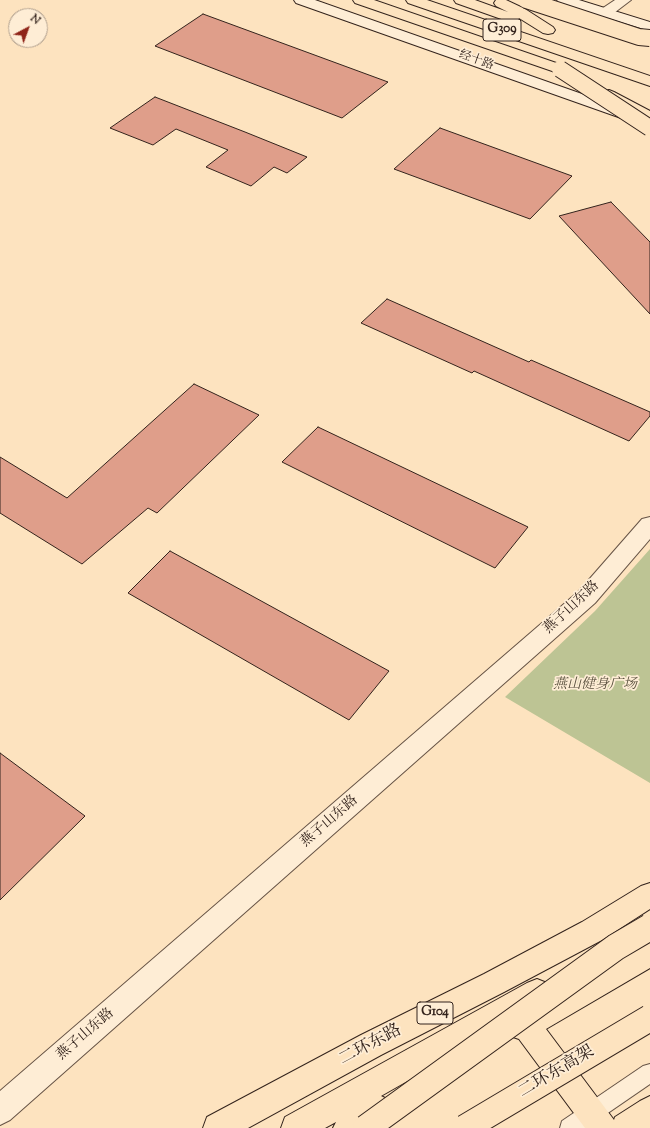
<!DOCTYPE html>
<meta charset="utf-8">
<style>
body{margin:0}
#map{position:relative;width:650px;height:1128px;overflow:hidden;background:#fde3bf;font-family:"Sorts Mill Goudy",serif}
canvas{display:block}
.north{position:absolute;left:8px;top:8px;width:40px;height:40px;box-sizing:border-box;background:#feedd5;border:1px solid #ad9c8b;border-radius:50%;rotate:41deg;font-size:11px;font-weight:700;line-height:16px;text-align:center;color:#33231c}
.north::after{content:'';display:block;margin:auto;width:14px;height:18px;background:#8f2418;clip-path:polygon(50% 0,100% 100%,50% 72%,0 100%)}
</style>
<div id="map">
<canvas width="650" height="1128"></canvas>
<div class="north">N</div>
</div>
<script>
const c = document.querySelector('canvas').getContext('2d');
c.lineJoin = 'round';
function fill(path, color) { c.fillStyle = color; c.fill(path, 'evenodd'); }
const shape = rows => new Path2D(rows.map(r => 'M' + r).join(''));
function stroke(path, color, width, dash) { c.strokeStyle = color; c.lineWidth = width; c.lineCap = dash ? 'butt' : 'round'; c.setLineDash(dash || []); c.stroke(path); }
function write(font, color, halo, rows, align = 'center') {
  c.font = font + ' "Sorts Mill Goudy","Noto Serif SC",serif'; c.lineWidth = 3.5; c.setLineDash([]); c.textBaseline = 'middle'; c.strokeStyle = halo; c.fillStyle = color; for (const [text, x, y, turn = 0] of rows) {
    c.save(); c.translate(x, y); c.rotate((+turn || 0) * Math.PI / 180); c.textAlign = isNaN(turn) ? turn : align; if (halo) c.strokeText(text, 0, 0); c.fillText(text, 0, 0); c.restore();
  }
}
fill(shape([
 [650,549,650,783,505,697,595,611]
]), '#bdc494');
const building = shape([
 [203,14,388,82,342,118,155,46,203,14],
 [155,97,245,132,307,157,287,173,274,167,251,186,206,167,228,150,176,129,153,145,110,128,155,97],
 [440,128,572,176,530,219,394,169,440,128],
 [611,202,650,242,650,314,559,216,611,202],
 [387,299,529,362,531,360,650,412,650,416,629,441,474,371,472,373,361,323,387,299],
 [194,384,259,415,157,513,148,508,82,564,0,513,0,457,67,498,194,384],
 [318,427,528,527,495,568,282,462,318,427],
 [170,551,389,671,349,720,128,593,170,551],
 [0,753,85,816,0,900,0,753]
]);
fill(building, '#df9e8a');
stroke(building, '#33231c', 1);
const lane = shape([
 [650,1064,650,1084,586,1128,560,1128,562,1121,643,1066,650,1064]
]);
const street = shape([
 [615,0,631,0,610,16,605,17,600,16,598,13,600,10,615,0],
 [650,517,650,539,595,603,10,1120,0,1125,0,1091,579,591,642,519,650,517]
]);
const secondary = shape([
 [294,0,315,0,636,113,638,116,636,119,630,121,624,119,296,3,294,0],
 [557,0,579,0,650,22,650,31,559,3,557,0]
]);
const highway = shape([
 [353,0,374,0,565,66,584,76,587,79,584,82,579,84,574,82,555,72,355,3,353,0],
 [406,0,427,0,650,76,650,86,408,3,406,0],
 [454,0,475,0,508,12,496,6,494,3,496,0,506,0,525,9,553,27,555,30,553,33,548,34,543,33,519,18,517,21,512,22,507,21,456,3,454,0],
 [609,90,614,92,650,111,650,122,644,120,604,98,601,95,604,92,609,90],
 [650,883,650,909,602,940,504,992,381,1055,248,1128,203,1128,207,1117,361,1035,484,974,582,922,641,886,650,883],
 [650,940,650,968,546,1029,614,1120,615,1117,640,1101,650,1096,650,1128,585,1128,519,1039,513,1037,509,1027,511,1022,381,1096,389,1100,394,1110,389,1120,377,1128,333,1128,336,1122,325,1128,281,1128,285,1117,527,983,537,979,547,983,551,992,549,996,640,944,650,940]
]);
stroke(lane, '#665345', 2);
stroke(street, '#665345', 2);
stroke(secondary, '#33231c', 2);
stroke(highway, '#33231c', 2);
fill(lane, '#feedd5');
fill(street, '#feedd5');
fill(secondary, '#feedd5');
fill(highway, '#fde3bf');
const highwayBridgeFar1 = shape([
 [526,0,639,37,650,38],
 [560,69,650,128]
]);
const highwayBridge = shape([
 [366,1128,616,947,650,927],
 [465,1128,650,1018]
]);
stroke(highwayBridgeFar1, '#33231c', 18, []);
stroke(highwayBridge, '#33231c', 28, []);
stroke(highwayBridgeFar1, '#fde3bf', 16);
stroke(highwayBridge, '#fde3bf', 26);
write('12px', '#33231c', '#feedd5', [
 ["经十路",476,61,20]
]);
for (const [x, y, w] of [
 [502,30,38],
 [435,1013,36]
]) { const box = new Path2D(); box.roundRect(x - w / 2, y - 11, w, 22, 3); c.fillStyle = '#feedd5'; c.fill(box); stroke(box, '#33231c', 1); }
write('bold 13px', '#33231c', null, [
 ["G309",502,30],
 ["G104",435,1013]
]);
write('14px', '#33231c', '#feedd5', [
 ["燕子山东路",572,608,-43],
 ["燕子山东路",330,822,-41],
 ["燕子山东路",86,1035,-41]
]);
write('italic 14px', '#5c5340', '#feedd5', [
 ["燕山健身广场",595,686]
]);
write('17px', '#33231c', '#feedd5', [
 ["二环东路",371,1046,-28],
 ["二环东高架",557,1073,-31]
]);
</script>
